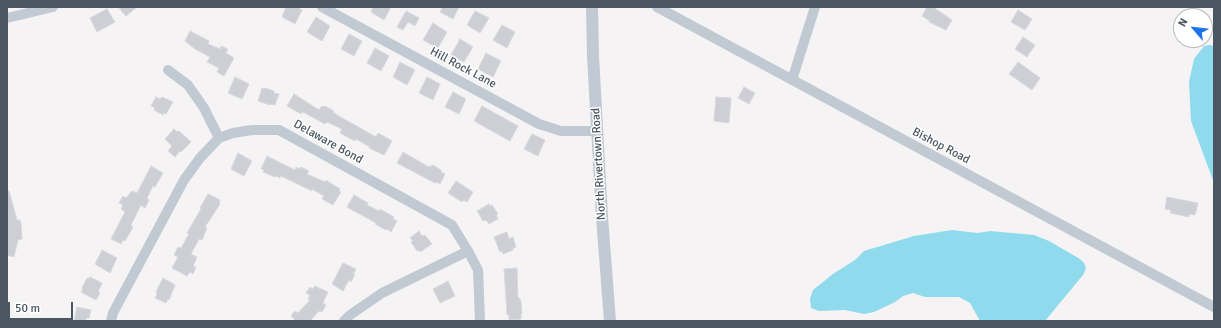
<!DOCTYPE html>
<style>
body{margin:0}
#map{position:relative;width:1221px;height:328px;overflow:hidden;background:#f5f3f3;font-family:Signika,sans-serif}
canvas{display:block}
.frame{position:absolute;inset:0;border:8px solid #4a5661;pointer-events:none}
.north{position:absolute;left:1173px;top:8px;width:40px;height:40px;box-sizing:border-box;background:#fff;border:1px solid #b7bbc0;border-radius:50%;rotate:298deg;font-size:11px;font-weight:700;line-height:16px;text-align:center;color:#4a5661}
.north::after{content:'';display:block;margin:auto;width:14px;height:18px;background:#1a73e8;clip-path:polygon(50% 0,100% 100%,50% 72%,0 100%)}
.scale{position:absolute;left:8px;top:302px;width:65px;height:18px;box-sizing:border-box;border:2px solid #4a5661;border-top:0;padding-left:5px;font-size:12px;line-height:14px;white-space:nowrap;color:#4a5661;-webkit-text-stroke:3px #fff;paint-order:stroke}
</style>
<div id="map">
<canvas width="1221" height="328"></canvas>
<div class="frame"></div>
<div class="north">N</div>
<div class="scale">50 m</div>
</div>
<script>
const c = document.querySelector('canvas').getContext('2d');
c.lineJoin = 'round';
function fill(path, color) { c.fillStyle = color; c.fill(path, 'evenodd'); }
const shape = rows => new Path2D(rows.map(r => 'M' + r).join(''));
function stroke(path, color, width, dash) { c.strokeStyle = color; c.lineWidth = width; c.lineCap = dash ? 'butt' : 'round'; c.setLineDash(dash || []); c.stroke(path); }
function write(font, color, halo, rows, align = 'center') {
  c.font = font + ' Signika,sans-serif'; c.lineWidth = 3; c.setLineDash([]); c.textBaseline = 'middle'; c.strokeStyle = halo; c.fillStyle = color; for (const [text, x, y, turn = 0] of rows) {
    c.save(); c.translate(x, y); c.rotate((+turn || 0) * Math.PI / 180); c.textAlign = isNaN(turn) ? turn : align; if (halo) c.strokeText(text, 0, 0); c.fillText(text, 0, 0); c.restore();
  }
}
fill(shape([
 [1210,45,1214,46,1214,183,1191,121,1189,82,1194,59,1204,46],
 [952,230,978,233,990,231,1034,235,1049,241,1080,259,1084,263,1086,268,1083,275,1045,321,980,321,970,303,959,297,925,297,913,293,903,296,895,302,874,312,864,314,845,310,819,311,811,308,810,299,813,290,833,274,855,260,864,251,914,236]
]), '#90daee');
const building = shape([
 [118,7,137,7,126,16,118,7],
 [286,7,297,7,302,10,295,24,282,17,286,7],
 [373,7,391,7,384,20,371,12,373,7],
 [443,7,459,7,453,19,440,12,443,7],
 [927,7,933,7,952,20,946,30,929,22,930,21,922,16,927,7],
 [107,9,115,22,97,32,90,18,107,9],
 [1018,10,1032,19,1025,30,1011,22,1018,10],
 [406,11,419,18,415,26,408,22,403,30,397,27,406,11],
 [475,11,489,18,480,33,467,25,475,11],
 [316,17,330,26,322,41,307,32,316,17],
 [433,23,447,32,438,48,423,40,433,23],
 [502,25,515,32,507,48,493,40,502,25],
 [190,31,209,41,208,44,220,49,221,46,228,49,226,53,234,58,224,76,217,72,219,68,207,62,210,57,195,49,185,41,190,31],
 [349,34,362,41,354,56,341,49,349,34],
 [1023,37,1035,45,1027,57,1015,49,1023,37],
 [460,39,473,47,464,62,451,55,460,39],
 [375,48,389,56,381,71,367,63,375,48],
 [486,53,501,61,493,77,478,69,486,53],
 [400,62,415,70,407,85,393,77,400,62],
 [1018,62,1040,78,1032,90,1009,74,1018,62],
 [235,77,249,84,242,99,228,93,235,77],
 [427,77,440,84,433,100,419,93,427,77],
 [744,87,755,93,749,104,738,98,744,87],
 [262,88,264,89,265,88,274,91,274,93,279,94,275,105,270,104,270,105,258,101,262,88],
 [453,92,466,99,459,114,445,107,453,92],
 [294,94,319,110,322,106,324,107,325,106,334,111,333,112,337,115,376,137,378,133,392,141,384,155,369,148,370,147,356,139,355,141,340,133,342,129,327,122,325,124,305,113,302,112,301,114,287,106,294,94],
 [156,97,160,99,162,97,173,102,166,114,164,113,163,115,154,110,155,108,151,106,156,97],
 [716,97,731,98,729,123,714,121,716,97],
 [482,106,518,126,510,141,474,121,482,106],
 [174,129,177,132,179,131,191,142,181,152,180,151,175,157,168,151,172,146,165,139,174,129],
 [532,134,545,140,538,156,524,149,532,134],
 [403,152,429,167,433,165,441,170,441,172,445,174,440,184,436,182,435,183,397,163,403,152],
 [238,153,252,161,244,176,231,169,238,153],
 [267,156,295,170,296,167,300,169,301,167,309,171,307,174,325,182,326,180,340,189,339,191,341,192,333,205,322,199,324,196,312,189,312,191,281,176,280,178,276,176,275,177,263,172,264,170,261,169,267,156],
 [151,166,163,173,155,187,153,186,147,198,149,200,145,208,141,205,131,225,133,227,125,241,123,240,121,244,111,239,125,212,121,209,123,205,119,203,123,196,126,198,132,191,137,193,151,166],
 [456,181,473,192,467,202,463,200,462,202,448,193,456,181],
 [7,191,9,191,17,220,20,220,21,224,22,239,18,240,14,257,7,255,7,191],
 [208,194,220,200,219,203,220,204,205,227,207,228,202,240,199,239,191,254,197,257,193,266,196,267,193,274,190,272,187,276,172,268,178,257,174,255,178,247,181,248,189,234,187,233,201,209,200,208,208,194],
 [354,195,368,203,367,205,379,211,380,209,394,217,393,219,397,221,391,232,387,229,386,230,375,224,376,223,347,207,354,195],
 [1167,197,1198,203,1195,215,1189,214,1189,217,1170,213,1171,210,1165,209,1167,197],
 [489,204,490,206,492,205,498,214,496,215,498,219,489,224,486,220,483,221,477,211,489,204],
 [419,231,422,236,425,235,432,244,420,252,419,250,417,251,411,242,413,241,410,238,419,231],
 [507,232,509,239,513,237,516,247,513,248,513,250,503,254,502,251,500,252,494,237,507,232],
 [102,250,117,258,110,273,95,264,102,250],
 [343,263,356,269,353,274,355,274,351,282,349,280,343,291,332,284,343,263],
 [517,268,518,298,520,298,520,301,521,301,522,314,521,314,521,319,509,320,509,315,507,315,504,269,517,268],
 [90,277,102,283,98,292,100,293,96,300,81,292,83,289,82,288,87,278,88,279,90,277],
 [163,278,175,285,169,300,168,299,166,303,155,298,157,294,156,292,163,278],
 [448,281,455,296,440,303,433,289,448,281],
 [315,286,328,292,323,303,326,305,322,312,319,311,310,321,296,321,291,316,295,311,298,313,310,300,308,299,310,295,306,293,310,287,313,289,315,286],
 [77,307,91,310,89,318,86,318,86,321,74,321,77,307]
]);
fill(building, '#cdcfd5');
stroke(building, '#d7d9de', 1);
stroke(shape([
 [322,7,539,124,561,131,597,131],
 [657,7,1214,307],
 [7,18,53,7],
 [168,70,188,85,204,108,219,138],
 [792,80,815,7],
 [111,321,113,313,184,180,200,158,219,138,233,133,252,130,279,130,452,225,468,251,478,270,480,321],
 [344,321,350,315,382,293,468,251]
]), '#c1cad2', 10);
stroke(shape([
 [592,7,593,56,602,217,610,321]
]), '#c1cad2', 12);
write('12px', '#4a5661', '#fff', [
 ["Hill Rock Lane",463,68,28],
 ["Delaware Bond",328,142,29],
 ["Bishop Road",941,146,28],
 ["North Rivertown Road",599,164,-93]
]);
</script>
